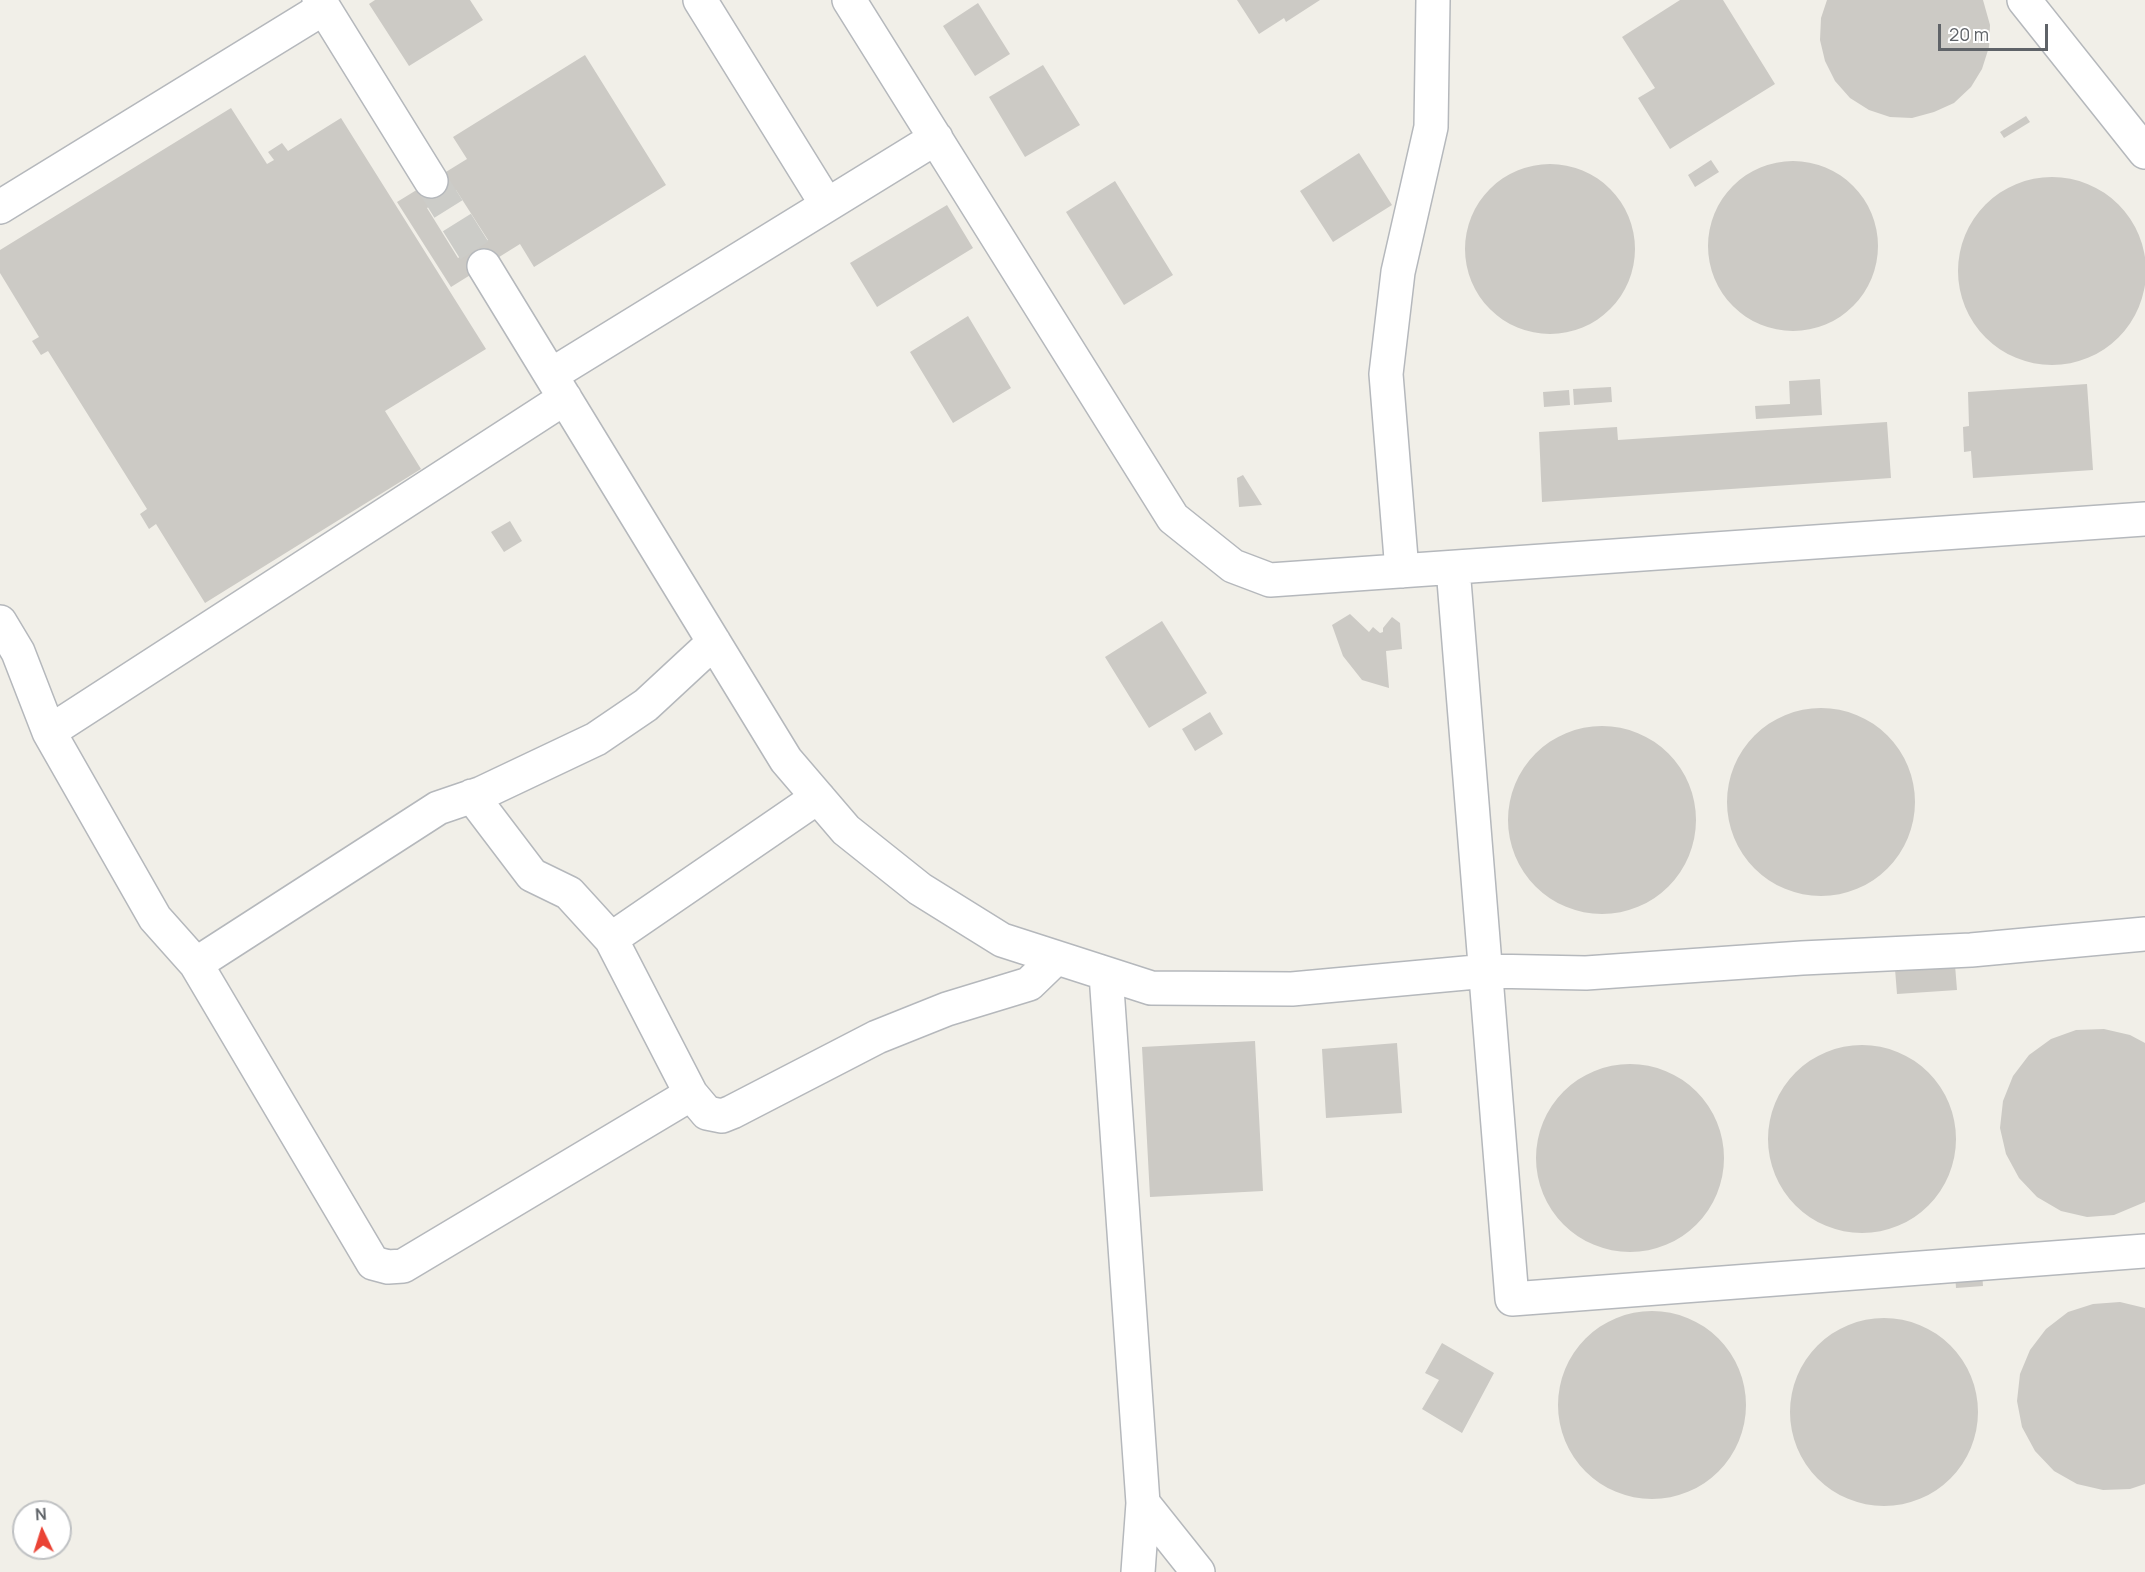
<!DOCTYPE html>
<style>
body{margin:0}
#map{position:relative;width:2145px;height:1572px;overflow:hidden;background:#f1efe8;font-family:Manrope,sans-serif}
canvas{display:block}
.north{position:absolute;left:12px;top:1500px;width:60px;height:60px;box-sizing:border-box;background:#fff;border:2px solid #bfc1c3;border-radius:50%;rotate:356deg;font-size:16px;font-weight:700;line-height:24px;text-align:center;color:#5f6368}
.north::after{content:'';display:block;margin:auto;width:21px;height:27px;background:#ea4335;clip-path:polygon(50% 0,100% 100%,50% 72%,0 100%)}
.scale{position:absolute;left:1938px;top:24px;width:110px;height:27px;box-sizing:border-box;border:3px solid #5f6368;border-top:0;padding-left:8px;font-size:18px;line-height:21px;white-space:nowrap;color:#5f6368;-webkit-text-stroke:4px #fff;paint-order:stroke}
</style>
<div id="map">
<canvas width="2145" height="1572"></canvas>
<div class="north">N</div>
<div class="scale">20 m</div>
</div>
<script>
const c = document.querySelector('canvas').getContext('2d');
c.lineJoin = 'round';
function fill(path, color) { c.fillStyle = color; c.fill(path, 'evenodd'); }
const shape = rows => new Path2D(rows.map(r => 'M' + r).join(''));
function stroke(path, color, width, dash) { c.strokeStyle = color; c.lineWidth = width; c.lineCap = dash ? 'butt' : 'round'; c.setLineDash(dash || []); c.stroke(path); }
fill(shape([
 [375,0,470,0,483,20,409,66,369,4],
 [1237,0,1320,0,1286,22,1284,18,1259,34],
 [1680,0,1723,0,1775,84,1670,149,1638,98,1655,88,1622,37],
 [1827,0,1983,0,1990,25,1989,47,1982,69,1971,87,1954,103,1934,112,1912,118,1890,117,1869,110,1850,98,1835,81,1825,61,1820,40,1821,18],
 [978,3,1010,54,975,76,943,26],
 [585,55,666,185,534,267,520,244,451,287,397,202,467,159,453,137],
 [456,190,488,240,458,258,427,208],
 [1043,65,1080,125,1025,157,989,97],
 [231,108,267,164,274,160,268,152,282,143,288,151,341,118,486,349,385,411,421,469,205,603,156,524,149,529,140,514,147,509,48,351,41,355,32,341,39,337,0,273,0,250],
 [2026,116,2030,122,2004,138,2000,132],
 [1359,153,1392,205,1333,242,1300,191],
 [1711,160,1719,172,1695,187,1688,175],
 '1708 246a85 85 0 1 1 170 0a85 85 0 1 1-170 0Z',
 '1465 249a85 85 0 1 1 170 0a85 85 0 1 1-170 0Z',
 '1958 271a94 94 0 1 1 188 0a94 94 0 1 1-188 0Z',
 [1115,181,1173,275,1124,305,1066,212],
 [947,205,973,248,877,307,850,263],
 [968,316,1011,388,953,423,910,352],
 [1820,379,1822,415,1756,419,1755,406,1790,404,1789,381],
 [2087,384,2093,470,1973,478,1971,451,1964,452,1963,427,1969,426,1968,392],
 [1611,387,1612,402,1574,405,1573,389],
 [1569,390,1570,405,1544,407,1543,392],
 [1887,422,1891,478,1542,502,1539,432,1617,427,1618,440],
 [1243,475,1262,505,1239,507,1237,478],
 [510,521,522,541,504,552,491,532],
 [1350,614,1369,632,1373,627,1380,633,1383,632,1383,628,1392,617,1400,623,1402,649,1386,651,1389,688,1362,680,1343,656,1332,625],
 [1162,621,1207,693,1149,728,1105,657],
 '1727 802a94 94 0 1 1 188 0a94 94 0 1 1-188 0Z',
 [1210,712,1223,734,1195,751,1182,729],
 '1508 820a94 94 0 1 1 188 0a94 94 0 1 1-188 0Z',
 [1955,965,1957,990,1897,994,1895,969],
 [2104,1029,2130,1035,2145,1043,2145,1202,2114,1215,2087,1217,2061,1211,2037,1197,2019,1178,2006,1154,2000,1128,2003,1101,2013,1076,2029,1055,2051,1039,2076,1030],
 [1255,1041,1263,1191,1150,1197,1142,1047],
 [1397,1043,1402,1113,1326,1118,1322,1049],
 '1768 1139a94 94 0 1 1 188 0a94 94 0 1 1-188 0Z',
 '1536 1158a94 94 0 1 1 188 0a94 94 0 1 1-188 0Z',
 [1982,1272,1983,1286,1956,1288,1955,1274],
 [2120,1302,2145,1308,2145,1484,2130,1489,2103,1490,2077,1484,2054,1471,2035,1451,2022,1427,2017,1401,2020,1374,2030,1350,2046,1329,2068,1312,2093,1304],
 '1558 1405a94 94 0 1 1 188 0a94 94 0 1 1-188 0Z',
 '1790 1412a94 94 0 1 1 188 0a94 94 0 1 1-188 0Z',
 [1442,1343,1494,1373,1462,1433,1422,1409,1439,1380,1425,1373]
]), '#cccac5');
stroke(shape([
 [431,181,484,266]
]), '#ccccc8', 33, [33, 16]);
const minor = shape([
 [319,0,431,181],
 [700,0,827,205],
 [849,0,1173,518,1233,566,1270,580,2145,519],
 [2024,0,2145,152],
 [0,207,324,8],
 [484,266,786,760,846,830,920,889,1002,940,1151,988,1292,989,1487,971,1586,973,1802,958,1971,950,2145,934],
 [551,375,936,138],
 [1453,568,1512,1299,2145,1251],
 [1402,571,1386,374,1398,272,1431,127,1433,0],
 [0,622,18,652,49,732,155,918,196,964],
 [714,642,646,705,596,739,482,793,438,808,196,964,373,1263,388,1267,403,1266,691,1094,707,1113,722,1116,732,1112,877,1037,947,1009,1029,984,1056,958],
 [49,732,565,398],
 [472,796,532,875,569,893,611,939,691,1094],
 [611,939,818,797],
 [1106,974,1143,1503,1138,1572],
 [1143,1503,1198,1572]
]);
stroke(minor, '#b5b8bc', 36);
stroke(minor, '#fff', 33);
</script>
